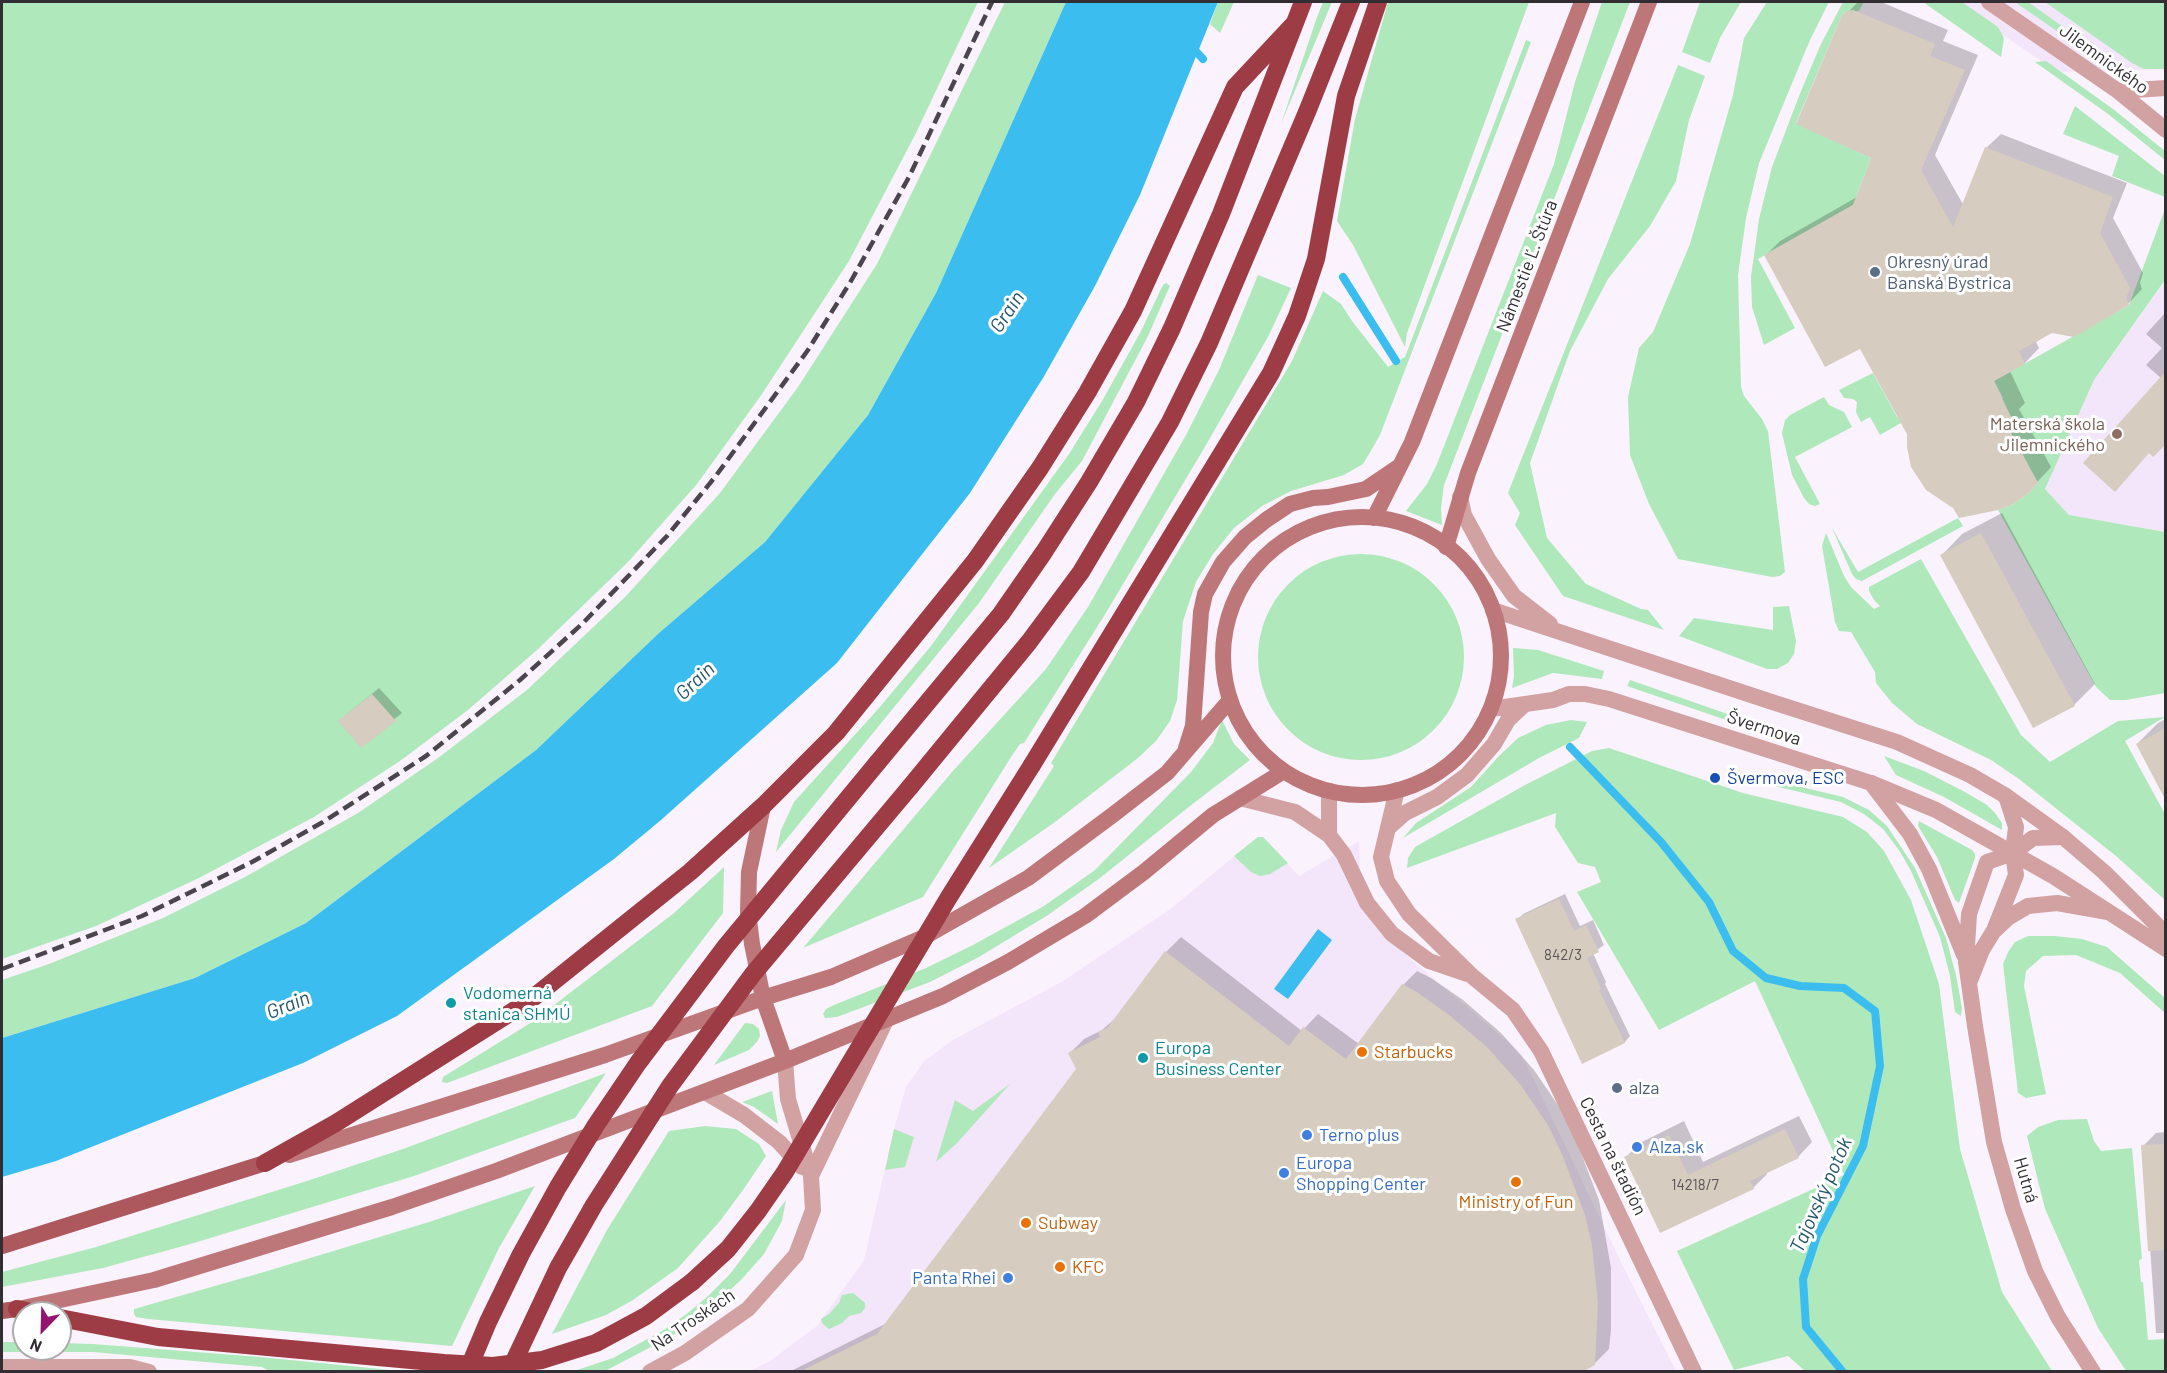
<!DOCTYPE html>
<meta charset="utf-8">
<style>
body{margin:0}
#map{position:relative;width:2167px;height:1373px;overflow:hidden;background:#faf2fd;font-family:Barlow,sans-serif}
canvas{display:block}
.frame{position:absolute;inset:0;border:3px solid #312d33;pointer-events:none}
.north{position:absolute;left:12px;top:1301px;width:60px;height:60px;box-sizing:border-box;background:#fff;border:2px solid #adabad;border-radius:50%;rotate:203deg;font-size:16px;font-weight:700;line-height:24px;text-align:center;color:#312d33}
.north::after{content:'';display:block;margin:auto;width:21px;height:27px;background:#94156f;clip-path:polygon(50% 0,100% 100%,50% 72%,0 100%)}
</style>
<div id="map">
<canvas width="2167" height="1373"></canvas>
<div class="frame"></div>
<div class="north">N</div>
</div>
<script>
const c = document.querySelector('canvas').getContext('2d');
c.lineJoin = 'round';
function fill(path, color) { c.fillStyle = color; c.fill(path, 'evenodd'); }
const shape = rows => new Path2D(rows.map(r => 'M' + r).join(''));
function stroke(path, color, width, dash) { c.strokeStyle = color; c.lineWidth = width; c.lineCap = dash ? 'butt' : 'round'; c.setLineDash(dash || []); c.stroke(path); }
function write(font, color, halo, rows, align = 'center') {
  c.font = font + ' Barlow,sans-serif'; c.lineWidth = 6; c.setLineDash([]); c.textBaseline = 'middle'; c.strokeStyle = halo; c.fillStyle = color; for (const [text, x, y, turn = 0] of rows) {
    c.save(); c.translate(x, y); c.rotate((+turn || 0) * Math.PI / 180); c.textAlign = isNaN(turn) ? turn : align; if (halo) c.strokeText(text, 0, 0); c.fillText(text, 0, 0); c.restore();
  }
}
fill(shape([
 [1955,2,2165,2,2165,69,2057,72],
 [2165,281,2165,532,2069,515,2045,489,2094,380],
 [1258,837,1263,837,1299,876,1359,841,1361,899,1401,951,1521,1053,1622,1264,1676,1371,748,1372,770,1361,817,1326,864,1260,894,1129,906,1087,924,1061,953,1040,1063,981,1169,910]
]), '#f3e6fa');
fill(shape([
 [2,2,978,2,916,133,849,261,762,394,697,484,628,562,537,650,468,710,400,761,314,817,199,878,96,926,2,959],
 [1005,2,1066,2,936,293,868,415,765,542,659,633,536,750,306,923,195,978,2,1038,2,980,49,964,163,918,245,877,358,813,438,758,527,690,626,596,720,493,798,387,877,264],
 [1218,2,1234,2,1220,33,1210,24],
 [1323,2,1332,2,1281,124,1316,20],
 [1388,2,1529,2,1407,333,1405,347,1353,245,1337,221,1355,119],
 [1602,2,1630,2,1444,485,1441,508,1442,525,1406,511,1427,484,1437,464,1554,164,1575,82],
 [1700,2,1741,2,1720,38,1710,63,1682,52],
 [1767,2,1829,2,1810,40,1759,163,1746,218,1738,275,1741,387,1744,396,1762,419,1768,431,1785,572,1780,576,1772,577,1678,559,1649,504,1630,455,1628,397,1639,348,1653,332,1690,244,1733,95,1744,38],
 [1843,2,1864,2,1859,11,1847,11,1842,15,1796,123,1871,158,1853,205,1758,259,1795,328,1764,345,1752,307,1751,277,1759,219,1772,167,1799,96,1820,46],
 [1923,2,1962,2,1998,27,2004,38,2001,57],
 [2015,2,2028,2,2134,77,2128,79,2120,75],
 [2045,2,2165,2,2165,69,2144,69,2132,63],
 [1526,40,1531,42,1380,435,1372,449,1363,464,1344,475,1291,491,1262,506,1234,528,1213,554,1196,582,1183,621,1177,700,1170,721,1156,741,1138,758,1055,822,989,868,1054,766,1051,763,1292,361,1323,291,1341,304,1352,321,1388,367,1405,357],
 [2046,61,2113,109,2165,151,2165,160,2108,114,2035,62],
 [1678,65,1705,76,1689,120,1676,181,1650,226,1608,279,1570,351,1530,463,1547,538,1586,584,1641,609,1648,610,1664,630,1563,596,1515,525,1520,513,1508,493],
 [2075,106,2165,176,2165,197,2112,176,2119,156,2063,134],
 [2165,209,2165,280,2094,380,2045,489,2069,515,2165,532,2165,693,2126,700,2110,700,2096,687,1998,510,2012,505,2030,492,2038,483,2005,422,2001,399,2003,398,1994,381,2129,305],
 [1258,275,1291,288,1269,335,1206,445,1104,616,1024,743,1020,744,1013,754,923,897,803,948,952,772,1046,669,1088,607,1186,435,1219,370],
 [1166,283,1170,286,1169,288,1148,336,1082,461,1055,494,979,603,776,852,781,830,794,802,879,708,931,646,1069,454,1102,401,1140,333,1163,285],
 [1873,373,1897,417,1906,420,1880,435,1870,417,1861,422,1856,412,1857,402,1853,399,1844,398,1839,390],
 [1824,397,1829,405,1844,412,1852,427,1795,457,1820,504,1815,506,1809,504,1804,498,1792,475,1782,433,1785,420,1790,415],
 [1958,518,1963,526,1862,581,1856,579,1852,574,1832,528,1858,572],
 [1826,533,1844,576,1851,587,1874,609,1880,606,1874,600,1869,591,1869,587,1921,559,2021,735,2050,762,2118,721,2165,717,2125,741,2165,814,2165,900,2116,856,2019,779,1991,760,1917,724,1892,703,1876,683,1875,672,1851,632,1839,631,1835,622,1822,546],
 '1258 657a103 103 0 1 1 206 0a103 103 0 1 1-206 0Z',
 [1789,606,1796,641,1794,654,1788,663,1777,669,1767,669,1679,636,1694,618,1773,630,1773,607],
 [1513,648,1538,650,1604,671,1602,679,1553,673,1512,688,1514,676],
 [1630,680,1759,725,1762,730,1758,731,1627,686],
 [1222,720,1234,744,1250,760,1190,806,1100,878,1048,915,979,957,930,982,837,1017,825,1018,823,1014,826,1009,834,1005,926,968,973,945,1044,906,1095,870,1191,772,1213,743],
 [1571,720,1587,722,1579,738,1539,758,1403,838,1416,823,1471,787,1498,757,1518,738,1546,725],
 [1609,748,1743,793,1843,817,1867,832,1884,851,1911,900,1939,984,1960,1149,2002,1292,2052,1371,1805,1371,1788,1356,1734,1370,1677,1251,1844,1175,1755,981,1659,1030,1577,892,1601,882,1595,867,1578,863,1555,827,1556,813,1407,868,1408,858,1415,847,1525,785,1592,751],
 [1884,756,1924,771,1965,792,1987,805,1995,813,2002,823,2002,830,1944,797,1896,775],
 [1755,776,1843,797,1869,810,1887,826,1915,868,1946,938,1956,975,1962,1008,1961,1016,1955,1012,1950,976,1940,937,1911,871,1899,850,1883,829,1864,814,1841,802,1754,781],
 [1919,821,1972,850,1975,854,1975,858,1959,903,1955,900,1937,857,1918,826],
 [1258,837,1263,837,1288,863,1270,874,1260,876,1251,872,1234,856],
 [724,867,723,913,652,1006,447,1083,442,1082,443,1077,532,1022,674,913],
 [2028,936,2055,936,2082,939,2107,947,2165,998,2166,1014,2120,973,2076,955,2043,956,2026,971,2024,986,2046,1094,2026,1098,2018,1093,2003,964,2008,952,2015,942],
 [745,1023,753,1024,759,1029,760,1036,757,1042,749,1050,714,1065],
 [606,1073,575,1118,414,1176,194,1243,103,1268,2,1287,2,1272,96,1247,307,1181,403,1149],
 [1010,1084,957,1143,936,1162,955,1100,973,1111],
 [772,1091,778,1124,754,1107,742,1102],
 [2087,1119,2094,1141,2101,1151,2132,1148,2142,1259,2139,1260,2141,1282,2143,1282,2148,1340,2165,1339,2165,1371,2126,1371,2098,1328,2045,1209,2027,1136,2038,1127,2058,1120],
 [705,1126,736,1129,759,1144,766,1156,743,1190,720,1221,678,1268,633,1300,606,1315,552,1334,607,1230,669,1131],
 [894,1129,914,1137,905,1167,885,1170],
 [535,1186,499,1248,452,1346,148,1319,136,1317,134,1314,134,1309,264,1272,429,1222],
 [786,1200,782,1221,764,1254,741,1280,707,1311,672,1336,605,1371,574,1371,613,1358,667,1328,689,1312,707,1297,730,1274],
 [853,1293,865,1303,865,1308,861,1313,849,1316,842,1323,829,1329,822,1323,821,1319,829,1314,839,1303,842,1295],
 [2,1342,24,1342,24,1349,60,1349,60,1343,93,1344,260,1357,400,1371,330,1372,328,1369,324,1372,269,1371,262,1367,93,1352,2,1352]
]), '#afe8bb');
fill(shape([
 [1066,2,1218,2,1140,195,1095,286,1043,378,970,493,837,663,661,820,614,859,397,1016,303,1063,56,1161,2,1177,2,1038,195,978,306,923,536,750,659,633,765,542,868,415,936,293],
 [1318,929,1332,940,1288,999,1274,989]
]), '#3bbeef');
fill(shape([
 [1858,2,1881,2,1948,30,1943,41,1978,55,1935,155,1964,206,1986,148,2001,134,2127,183,2113,218,2143,273,2140,283,2142,289,2128,304,2052,332,2036,342,2039,348,2025,363,2010,371,2025,403,2019,409,2051,467,2029,491,1908,434,1860,347,1766,255,1780,241,1857,197,1873,157,1844,16],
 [2166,312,2166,434,2161,378,2146,365,2162,348,2146,334],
 [2002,513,2095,684,2074,705,1942,555,1962,534],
 [379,688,402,713,361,746,347,714],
 [2166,719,2166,796,2137,744,2158,723],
 [1565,894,1580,926,1593,920,1604,945,1593,953,1606,982,1605,984,1630,1036,1625,1042,1583,1062,1517,920,1523,914],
 [1181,937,1302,1031,1318,1014,1359,1044,1403,985,1417,971,1431,978,1463,1000,1501,1033,1534,1070,1562,1111,1576,1140,1599,1200,1611,1268,1611,1329,1609,1349,1594,1364,1582,1372,789,1372,887,1323,1077,1069,1070,1053,1084,1039,1102,1030,1118,1016,1166,952],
 [1799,1116,1812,1142,1798,1157,1767,1172,1767,1174,1753,1188,1661,1231,1626,1157,1640,1143,1684,1121,1703,1162],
 [2166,1132,2166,1333,2156,1333,2143,1146,2156,1133]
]), '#0003');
stroke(shape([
 [1191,46,1203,59],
 [1343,277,1396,361],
 [1570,747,1661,842,1709,902,1733,951,1766,978,1800,986,1844,988,1875,1011,1880,1066,1863,1146,1817,1236,1803,1279,1806,1327,1843,1372]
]), '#3bbeef', 8);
fill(shape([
 [1853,10,1935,44,1930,56,1965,70,1921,170,1953,227,1985,147,2113,197,2100,233,2130,288,2126,298,2129,305,2074,337,2052,333,2019,351,2025,364,1994,381,2012,419,2005,422,2038,483,2030,492,2012,505,1998,510,1959,518,1953,508,1926,490,1911,467,1907,447,1907,434,1860,349,1825,367,1764,255,1853,205,1871,158,1796,124,1842,15,1847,11],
 [2166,371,2166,444,2153,457,2149,453,2115,492,2083,463],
 [1981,533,2075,706,2033,728,1940,555],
 [372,694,396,721,361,748,338,721],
 [2166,728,2166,801,2136,744],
 [1559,899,1574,931,1586,925,1599,952,1587,958,1601,989,1599,990,1625,1043,1582,1064,1515,919],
 [1165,951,1289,1046,1303,1027,1346,1059,1402,984,1417,992,1449,1015,1487,1047,1520,1084,1548,1125,1562,1154,1585,1215,1592,1245,1598,1303,1595,1365,1584,1371,801,1371,877,1334,1076,1069,1068,1053,1100,1037,1098,1032,1108,1027],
 [1785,1129,1799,1158,1750,1181,1754,1189,1660,1233,1624,1157,1669,1135,1688,1175],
 [2166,1144,2166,1250,2148,1251,2141,1145]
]), '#d6ccbf');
stroke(shape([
 [1989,2,2118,91,2166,130],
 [2118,91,2166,88],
 [1871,783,1910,834,1929,869,1964,955],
 [1397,790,1381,857,1387,881,1409,914,1472,976,1513,1010,1541,1051,1694,1372],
 [1329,791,1329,835,1344,855,1367,903,1392,934,1429,961,1467,974],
 [1240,798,1295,812,1329,835],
 [2063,837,2033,838,2013,853,1987,862,1969,914,1966,962,1975,1026,1994,1142,2013,1209,2035,1271,2058,1317,2093,1372],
 [1995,928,2016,875,2013,853,2016,827,2006,796],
 [1969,983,1982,950,1993,932,2009,917,2028,906,2057,903,2108,912],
 [2,1367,130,1367,149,1372]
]), '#d2a1a2', 16);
stroke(shape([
 [1460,497,1464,515,1488,559,1514,596,1550,624],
 [1493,610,1772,702,1897,742,1970,775,2006,796,2063,837,2104,872,2166,934],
 [1491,709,1553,700,1569,694,1585,694,1609,699,1871,783,1936,810,2053,876,2166,949],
 [1388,828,1405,813,1437,797,1467,775,1494,744,1508,720,1525,704],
 [705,1092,744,1115,779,1142,802,1167],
 [811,1176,886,1020],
 [650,1372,685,1353,748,1309,796,1255,813,1210,811,1176,788,1099,785,1061]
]), '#d2a1a2', 16);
stroke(shape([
 '1223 656a139 139 0 1 1 278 0a139 139 0 1 1-278 0Z',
 [1374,518,1412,442,1582,2],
 [1446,547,1468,473,1649,2],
 [1186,748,1193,726,1201,612,1205,594,1223,562,1245,537,1266,520,1290,504,1313,498,1328,497,1366,489,1400,466],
 [763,806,749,872,748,912,752,944,763,998,785,1061],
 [289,1155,605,1055,763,998,831,977,924,937,1028,878,1114,814,1167,773,1230,700],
 [18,1309,154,1280,392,1207,496,1171,785,1061,943,996,1008,962,1085,916,1144,872,1213,815,1284,771]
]), '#be7779', 16);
stroke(shape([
 [2,1246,265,1163],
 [2,1311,17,1309]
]), '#ad585c', 16);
stroke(shape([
 [878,762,1001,614,1044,552,1089,482,1136,402,1172,328,1221,214,1303,2],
 [1032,765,1271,373,1297,316,1316,259,1346,96,1378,2],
 [910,787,1029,642,1081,572,1170,422,1209,343,1307,112,1351,2],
 [265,1163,336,1123,529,1001,690,872,763,806,836,733,975,561,1040,468,1087,393,1133,311,1235,87,1295,23],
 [17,1309,36,1313],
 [60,1318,158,1337,444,1363,493,1366,542,1360,596,1343,646,1316,692,1282]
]), '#9d3c44', 18);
stroke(shape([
 [2,969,142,916,252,862,323,822,426,756,520,680,582,624,667,536,715,477,808,350,851,281,909,177,992,2]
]), '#4b464d', 4.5, [12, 6]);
stroke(shape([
 [692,1282,728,1249,758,1211,785,1172,949,897,1032,765],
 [467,1372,488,1322,521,1254,558,1187,596,1125,638,1063,726,946,878,762],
 [509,1372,558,1268,594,1205,670,1086,753,974,910,787]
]), '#9d3c44', 18);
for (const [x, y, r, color] of [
 [1875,272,6,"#5c6f8a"],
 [2117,434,6,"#8d6e63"],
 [1715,778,6,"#1a4fb4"],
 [451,1003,6,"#0f9aa8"],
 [1362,1052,6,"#e8710a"],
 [1143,1058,6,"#0f9aa8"],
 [1617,1088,6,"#5c6f8a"],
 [1307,1135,6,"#3f7fe0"],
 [1637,1147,6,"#3f7fe0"],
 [1284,1173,6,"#3f7fe0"],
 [1516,1182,6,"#e8710a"],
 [1026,1223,6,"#e8710a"],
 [1060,1267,6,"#e8710a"],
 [1008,1278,6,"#3f7fe0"]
]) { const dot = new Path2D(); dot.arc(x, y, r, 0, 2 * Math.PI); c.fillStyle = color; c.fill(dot); stroke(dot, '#fff', 2); }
write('15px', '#5a5556', null, [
 ["842/3",1563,955],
 ["14218/7",1695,1185]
]);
write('18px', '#312d33', '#fff', [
 ["Jilemnického",2104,59,36],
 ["Námestie Ľ. Štúra",1527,266,-69],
 ["Švermova",1764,728,18],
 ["Cesta na štadión",1613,1156,64],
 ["Hutná",2026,1180,74],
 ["Na Troskách",693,1320,-34]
]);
write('18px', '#4e5e75', '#fff', [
 ["Okresný úrad",1887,262],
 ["Banská Bystrica",1887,283],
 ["alza",1629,1088]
], 'left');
write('18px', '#785e54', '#fff', [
 ["Materská škola",2105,424],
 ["Jilemnického",2105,445]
], 'right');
write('18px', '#164399', '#fff', [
 ["Švermova, ESC",1727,778]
], 'left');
write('18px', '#0d838f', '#fff', [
 ["Vodomerná",463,993],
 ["stanica SHMÚ",463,1014],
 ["Europa",1155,1048],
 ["Business Center",1155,1069]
], 'left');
write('18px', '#c56008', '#fff', [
 ["Starbucks",1374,1052],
 ["Ministry of Fun",1516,1202,"center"],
 ["Subway",1038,1223],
 ["KFC",1072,1267]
], 'left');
write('18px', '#366cbe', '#fff', [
 ["Terno plus",1319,1135],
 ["Alza.sk",1649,1147],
 ["Europa",1296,1163],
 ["Shopping Center",1296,1184],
 ["Panta Rhei",996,1278,"right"]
], 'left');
write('italic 20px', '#22556a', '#fff', [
 ["Grain",1007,312,-56],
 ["Grain",695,681,-43],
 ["Grain",288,1005,-22],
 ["Tajovský potok",1821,1195,-66]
]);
</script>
